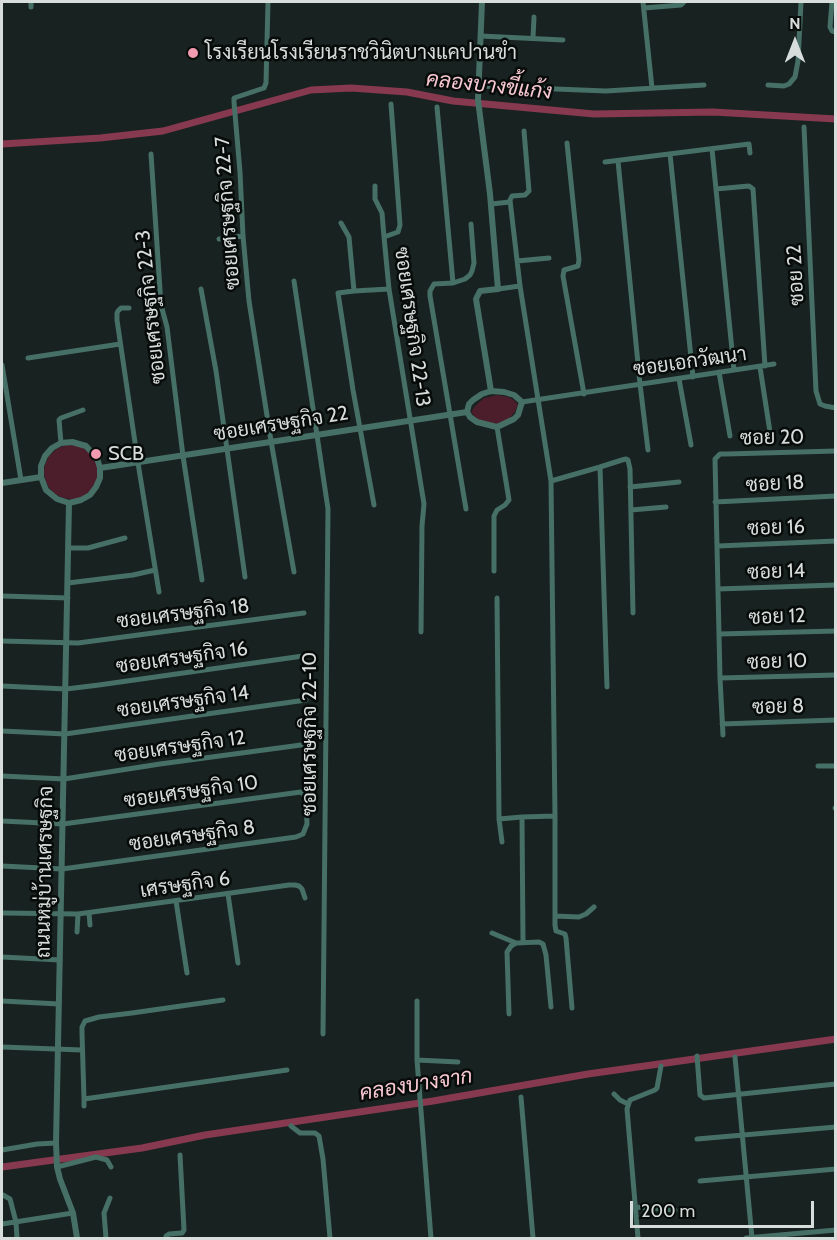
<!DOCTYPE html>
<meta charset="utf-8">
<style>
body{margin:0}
#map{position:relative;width:837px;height:1240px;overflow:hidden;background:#182220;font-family:Cabin,sans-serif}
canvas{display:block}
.frame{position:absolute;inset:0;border:3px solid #d7dddb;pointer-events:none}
.north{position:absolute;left:765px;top:12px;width:60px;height:60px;-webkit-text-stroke:4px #070b09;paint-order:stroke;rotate:0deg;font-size:16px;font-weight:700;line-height:24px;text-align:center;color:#d7dddb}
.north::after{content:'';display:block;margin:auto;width:21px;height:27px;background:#d7dddb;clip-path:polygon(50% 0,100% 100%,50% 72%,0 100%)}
.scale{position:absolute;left:630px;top:1201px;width:184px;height:27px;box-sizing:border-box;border:3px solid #d7dddb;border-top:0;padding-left:8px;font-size:18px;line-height:21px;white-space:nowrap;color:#d7dddb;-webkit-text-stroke:4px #070b09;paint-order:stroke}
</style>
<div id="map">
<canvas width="837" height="1240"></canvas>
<div class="frame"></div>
<div class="north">N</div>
<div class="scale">200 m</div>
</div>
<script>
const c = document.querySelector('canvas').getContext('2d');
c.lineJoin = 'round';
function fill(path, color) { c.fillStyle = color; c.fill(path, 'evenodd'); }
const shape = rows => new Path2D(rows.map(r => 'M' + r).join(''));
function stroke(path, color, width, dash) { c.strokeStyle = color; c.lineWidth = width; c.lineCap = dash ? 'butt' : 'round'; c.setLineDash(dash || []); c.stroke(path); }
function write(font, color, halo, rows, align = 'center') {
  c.font = font + ' Cabin,Sarabun,sans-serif'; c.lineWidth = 5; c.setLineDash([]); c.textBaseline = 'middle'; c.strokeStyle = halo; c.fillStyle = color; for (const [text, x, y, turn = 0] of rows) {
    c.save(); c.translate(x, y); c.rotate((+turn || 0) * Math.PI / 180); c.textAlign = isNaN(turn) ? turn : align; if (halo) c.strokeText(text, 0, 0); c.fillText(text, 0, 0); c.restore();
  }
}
fill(shape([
 [497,395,509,397,515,401,518,405,514,413,507,421,498,424,486,423,478,420,471,412,475,406,484,398],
 '44 472a27 27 0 1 1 54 0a27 27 0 1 1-54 0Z'
]), '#4c1d2b');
stroke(shape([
 [2,144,100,138,163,131,311,90,351,88,407,92,453,101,594,114,713,112,836,119],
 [2,1167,142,1148,205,1135,433,1101,588,1074,836,1039]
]), '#86394f', 7);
stroke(shape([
 [268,2,266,83,264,88,234,98,234,102,240,172,243,236,249,301,271,441,294,572],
 [643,2,652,88],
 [832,2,830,27,832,31,836,32],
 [31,7,31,2],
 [644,8,681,5,684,2],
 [481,36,563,40],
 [533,38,534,17],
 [768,85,784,86,789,84,795,77,798,61,801,2],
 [479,86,606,91,704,85],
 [391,104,400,225,398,232,384,237,389,289,424,504,422,526,421,632],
 [437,107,453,283,434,284,430,291,430,296,466,509],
 [804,127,816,391,820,404,825,406,836,408],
 [524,131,529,191,525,195,512,196,510,200,520,286,551,481,555,816,555,925,556,931,565,934,566,938,572,1008],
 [567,143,579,260,578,266,564,270,563,276,584,394],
 [712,149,734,370],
 [151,154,161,305,167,327,183,456,202,580],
 [670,154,693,377],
 [618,161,640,384,648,450],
 [605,162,749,144,750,153],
 [375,186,375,199,382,213,384,237],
 [716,189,749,186,753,189,765,366],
 [491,204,510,202],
 [341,223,349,237,354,291],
 [219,239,243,236],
 [517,261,549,258],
 [294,281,328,509,323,1034],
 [453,283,465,279,470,275,472,271,474,263,471,224],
 [201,289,216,371,245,577],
 [498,289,520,286],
 [129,308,121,308,118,311,117,313,117,320,138,463,159,592],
 [28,358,120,344],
 [2,365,21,480],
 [760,367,770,432],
 [719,372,730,436],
 [679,379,691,445],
 [522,402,774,364],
 [61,443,59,420,61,418,83,410],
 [600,467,607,687],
 [551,481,600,467,622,460,626,459,628,460,630,469,633,613],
 [630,487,679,482],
 [715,502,836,496],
 [374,505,353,390,338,293,354,291,389,289],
 [631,510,666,507],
 [718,546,836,541],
 [69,548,88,548,125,538],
 [494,571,494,516,497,510,505,505,509,500,497,427],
 [68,583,133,575,155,570],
 [718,589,836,585],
 [2,596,68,598],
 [497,598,499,819,522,817],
 [719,634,836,631],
 [2,641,78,643,304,613],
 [720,678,836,675],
 [2,686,66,689,99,685,303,656],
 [722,724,836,720],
 [2,731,65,734,306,700],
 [723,735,720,678,715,459,720,454,726,454,836,451],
 [818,766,836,766],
 [2,776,64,779,160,764,301,745],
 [835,808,836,808],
 [499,819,502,842],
 [2,821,63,824,301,792,305,796,306,799,307,824,303,834,296,837,62,869,2,866],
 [228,894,238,963],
 [176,901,187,973],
 [2,913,78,914,289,885,295,885,299,886,302,889,305,898],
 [89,913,90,925],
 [555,916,579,917,586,914,594,907],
 [77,932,78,914],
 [492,933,516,943],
 [523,942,522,817,555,816],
 [2,957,60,960],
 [2,1001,59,1004],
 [417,1001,417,1060,431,1238],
 [509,1014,507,952,511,946,516,943,539,942,543,944,546,955,551,1007],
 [2,1047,82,1050],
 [697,1056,700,1095,704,1098,836,1084],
 [735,1057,752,1238],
 [417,1060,458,1062],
 [614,1094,620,1100,628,1104],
 [521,1097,533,1238],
 [84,1099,82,1033,82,1027,85,1021,99,1017,132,1013,223,1000],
 [84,1106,84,1099,287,1070],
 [291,1126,300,1133,315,1133,319,1136,323,1159,330,1238],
 [697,1139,836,1127],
 [2,1150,37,1144,56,1143],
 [57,1167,96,1157,107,1160,111,1167],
 [700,1181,836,1169],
 [2,1195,3,1195,10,1199,16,1222,17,1238],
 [635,1207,675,1210],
 [2,1224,73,1213],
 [106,1238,104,1213,110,1198],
 [166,1238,166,1236,169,1234,182,1233,184,1230,180,1155],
 [638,1238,627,1109,630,1100,655,1090,657,1088,661,1066],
 [746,1238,836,1230]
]), '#466f65', 5);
stroke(shape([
 [482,2,478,100,490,194,498,289,480,291,476,299,491,391],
 [491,391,504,392,514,395,522,402,518,415,514,419,497,427,477,422,470,417,467,412,469,404,473,400,482,394,491,391],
 [72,442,86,446,97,458,100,468,100,478,96,487,90,495,81,500,69,503,57,499,46,490,41,477,41,466,45,456,52,448,61,443,72,442],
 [100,468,467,412],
 [2,483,41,477],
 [69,503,56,1143,57,1167,60,1179,73,1213,77,1238]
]), '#466f65', 6);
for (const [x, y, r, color] of [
 [193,53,6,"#f29aaf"],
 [96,454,6,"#f29aaf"]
]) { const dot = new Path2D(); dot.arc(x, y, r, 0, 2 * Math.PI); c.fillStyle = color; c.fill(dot); stroke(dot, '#070b09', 2); }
write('20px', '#d7dddb', '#070b09', [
 ["โรงเรียนโรงเรียนราชวินิตบางแคปานขำ",205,53],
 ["SCB",108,454]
], 'left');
write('20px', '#d7dddb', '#070b09', [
 ["ซอยเศรษฐกิจ 22-7",228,213,-94],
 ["ซอย 22",796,275,-93],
 ["ซอยเศรษฐกิจ 22-3",151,307,-96],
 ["ซอยเศรษฐกิจ 22-13",412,327,82],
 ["ซอยเอกวัฒนา",690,362,-8],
 ["ซอยเศรษฐกิจ 22",281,424,-9],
 ["ซอย 20",772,438,-1],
 ["ซอย 18",775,484,-3],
 ["ซอย 16",776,528,-2],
 ["ซอย 14",776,572,-2],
 ["ซอยเศรษฐกิจ 18",183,614,-7],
 ["ซอย 12",777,617,-2],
 ["ซอยเศรษฐกิจ 16",182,658,-8],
 ["ซอย 10",777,662,-2],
 ["ซอยเศรษฐกิจ 14",183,702,-8],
 ["ซอย 8",778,707,-2],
 ["ซอยเศรษฐกิจ 22-10",310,734,-90],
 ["ซอยเศรษฐกิจ 12",180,747,-8],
 ["ซอยเศรษฐกิจ 10",191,792,-8],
 ["ซอยเศรษฐกิจ 8",192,836,-8],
 ["ถนนหมู่บ้านเศรษฐกิจ",45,872,-89],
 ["เศรษฐกิจ 6",185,885,-8]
]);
write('italic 21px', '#f9c9d3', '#070b09', [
 ["คลองบางขี้แก้ง",489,86,6],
 ["คลองบางจาก",416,1085,-9]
]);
</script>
